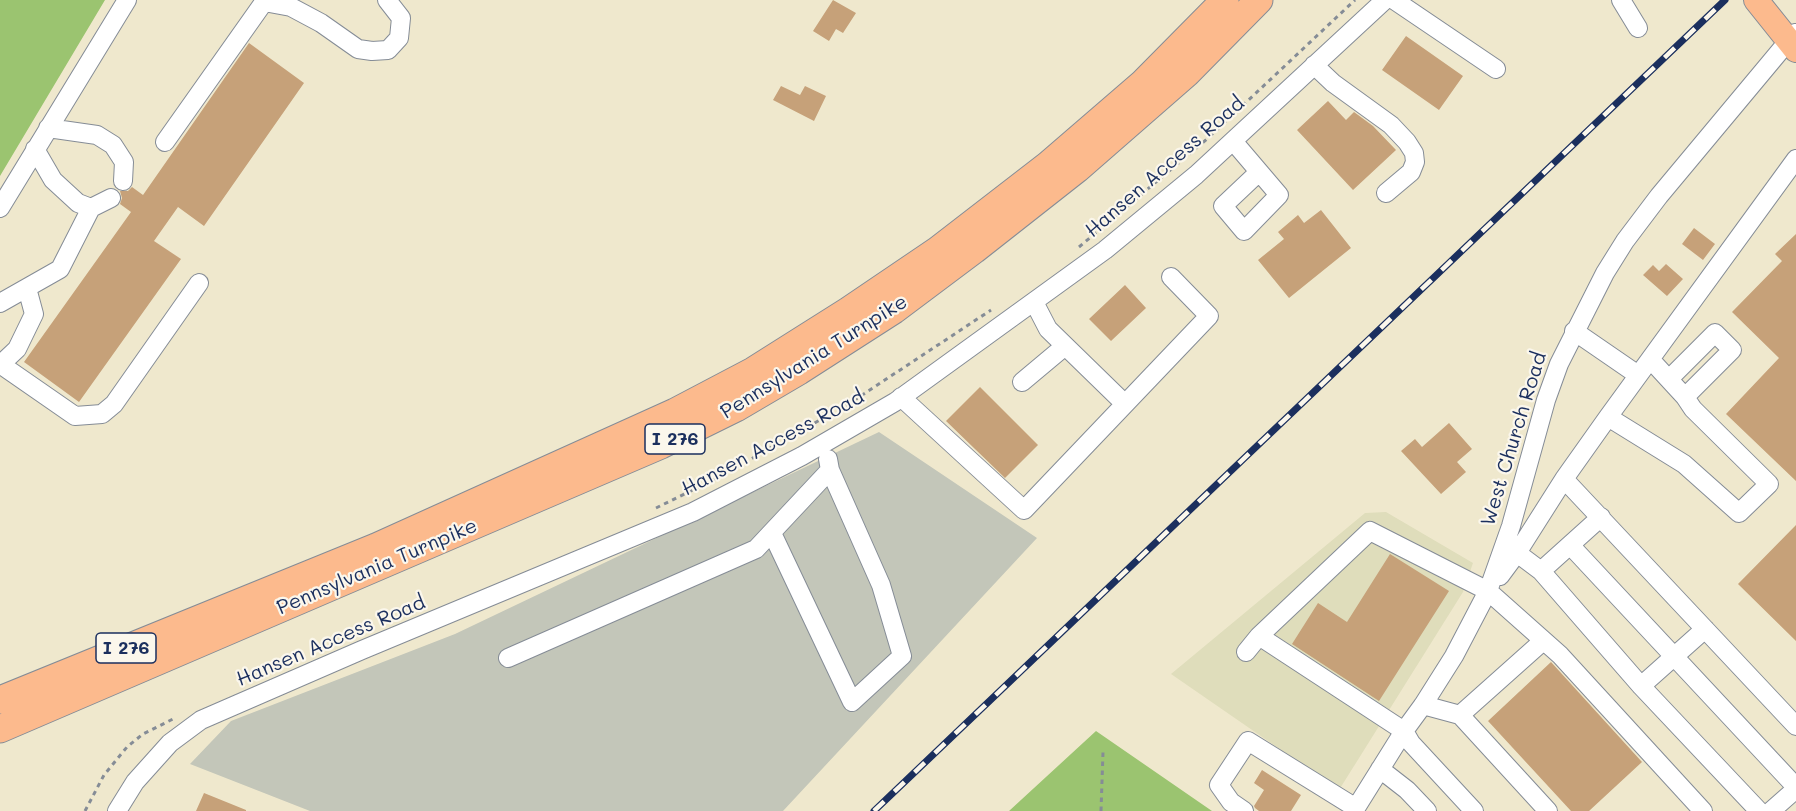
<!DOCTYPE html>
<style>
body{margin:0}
canvas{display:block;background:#efe8cd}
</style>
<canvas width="1796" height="811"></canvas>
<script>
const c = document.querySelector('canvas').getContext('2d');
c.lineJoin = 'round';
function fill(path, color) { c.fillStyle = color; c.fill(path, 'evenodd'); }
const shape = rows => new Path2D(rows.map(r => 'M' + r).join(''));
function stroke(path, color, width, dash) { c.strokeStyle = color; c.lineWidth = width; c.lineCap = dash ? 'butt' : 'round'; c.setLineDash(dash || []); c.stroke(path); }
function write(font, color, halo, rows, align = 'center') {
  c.font = font + ' Mali,sans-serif'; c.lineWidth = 4.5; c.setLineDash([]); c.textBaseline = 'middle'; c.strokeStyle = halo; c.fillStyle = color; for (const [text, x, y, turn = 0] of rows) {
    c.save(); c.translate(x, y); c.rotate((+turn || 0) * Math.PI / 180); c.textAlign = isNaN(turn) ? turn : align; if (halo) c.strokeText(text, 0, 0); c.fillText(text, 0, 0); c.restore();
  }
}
fill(shape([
 [1386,512,1473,563,1463,592,1339,790,1171,674,1365,513]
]), '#dfddbb');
fill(shape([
 [879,432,1037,538,783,811,310,811,190,764,231,721,455,634]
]), '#c3c6b9');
fill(shape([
 [0,0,105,0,0,176],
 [1096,731,1212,811,1009,811]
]), '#9bc470');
fill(shape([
 [833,0,856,13,843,33,836,29,829,41,813,31],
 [1406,36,1463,76,1439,110,1382,70],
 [249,43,304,83,204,226,178,207,154,241,181,259,79,402,24,362,131,212,120,204,122,198,120,191,128,191,132,187,143,195],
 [781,86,800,95,805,86,826,96,814,121,773,100],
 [1328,101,1346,120,1354,112,1373,126,1396,150,1353,190,1297,130],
 [1321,210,1351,248,1289,298,1258,260,1284,239,1278,232,1298,215,1304,223],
 [1694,228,1715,244,1703,260,1682,244],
 [1796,234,1796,481,1726,414,1779,358,1732,312,1782,261,1775,254],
 [1666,264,1683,279,1667,296,1643,275,1653,265,1659,271],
 [1125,285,1146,308,1111,341,1089,319],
 [980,387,1038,445,1005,478,946,421],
 [1449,423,1472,449,1457,462,1466,472,1441,494,1401,451,1415,439,1422,447],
 [1796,525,1796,641,1738,584],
 [1390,554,1449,591,1379,701,1292,644,1318,603,1347,622],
 [1551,662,1642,762,1589,811,1571,811,1488,721],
 [1262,770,1301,795,1291,811,1259,811,1255,808,1254,806,1264,790,1254,783],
 [204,793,246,810,246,811,196,811]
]), '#c6a179');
const minor = shape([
 [1394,0,1496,69],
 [1621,0,1638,28],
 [1314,65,1333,83,1391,125,1407,142,1414,153,1415,162,1411,172,1386,193],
 [48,128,97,135,113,145,124,162,123,181],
 [1233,141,1279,195,1244,231,1223,206,1259,172],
 [165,142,264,2,291,7,321,23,358,49,372,51,388,50,399,38,401,18,387,0],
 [35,149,53,180,78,203,91,208],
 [0,208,127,0],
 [1034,302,1048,329,1125,404],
 [0,303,60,269,91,208,111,198],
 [1574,331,1638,375],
 [0,364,75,416,102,414,114,404,199,283],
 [0,365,17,349,34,314,27,288],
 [1669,379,1715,333,1732,350,1685,397],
 [1022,382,1065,346],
 [901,397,1024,510,1209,316,1171,277],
 [1608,417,1684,464,1739,513,1769,484,1693,409,1685,397,1650,359],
 [1564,479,1796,726],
 [772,533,852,702,902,656,881,585,830,470],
 [1570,545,1796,787],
 [1517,553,1541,571,1641,686,1759,811],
 [1541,571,1601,517],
 [1500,576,1517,553,1564,479,1608,417,1796,159],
 [1259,636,1404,731,1411,743,1474,811],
 [1246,652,1259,636,1370,531,1488,591,1560,655,1703,811],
 [508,658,756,549,830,470,828,459],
 [1641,686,1705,629],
 [1423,705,1460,715,1548,811],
 [1460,715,1543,641],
 [1380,769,1407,790,1427,811],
 [117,811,135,782,170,743,201,720,362,650,693,512,802,456,895,402,1105,250,1196,175,1385,0],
 [1244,811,1231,802,1219,785,1248,741,1356,808],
 [1354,811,1404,731,1423,705,1454,656,1488,591,1511,526,1546,400,1559,364,1605,273,1625,241,1659,196,1795,33],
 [1771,811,1796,789]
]);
const major = shape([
 [1756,0,1796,50]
]);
const highway = shape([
 [0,700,376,547,675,412,753,371,848,311,938,250,1048,165,1143,83,1225,0],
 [0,729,661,445,736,408,799,371,894,310,974,250,1077,169,1187,73,1259,0]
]);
stroke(minor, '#858c96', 20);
stroke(major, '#858c96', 26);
stroke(highway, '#858c96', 29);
stroke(shape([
 [1079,247,1207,139,1355,0],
 [656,508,721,476,850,403,991,310],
 [85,811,104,775,127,747,143,734,175,718],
 [1101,811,1103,752]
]), '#858c96', 3, [4.5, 4.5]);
stroke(minor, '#fff', 18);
stroke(major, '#fcba8d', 24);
stroke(highway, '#fcba8d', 27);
const rail = shape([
 [874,811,1725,0]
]);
stroke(rail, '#1b2f5e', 7);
stroke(rail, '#fbf7ec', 4.5, [14]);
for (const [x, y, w] of [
 [675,439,60],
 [126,648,60]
]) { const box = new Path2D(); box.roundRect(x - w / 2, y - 15, w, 30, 4.5); c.fillStyle = '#fbf7ec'; c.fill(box); stroke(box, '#1b2f5e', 1.5); }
write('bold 18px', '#1b2f5e', null, [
 ["I 276",675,439],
 ["I 276",126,648]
]);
write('20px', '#1b2f5e', '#fbf7ec', [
 ["Hansen Access Road",1165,167,-41],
 ["Pennsylvania Turnpike",814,357,-32],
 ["West Church Road",1514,439,-73],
 ["Hansen Access Road",773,443,-28],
 ["Pennsylvania Turnpike",377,567,-23],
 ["Hansen Access Road",331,641,-23]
]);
</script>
